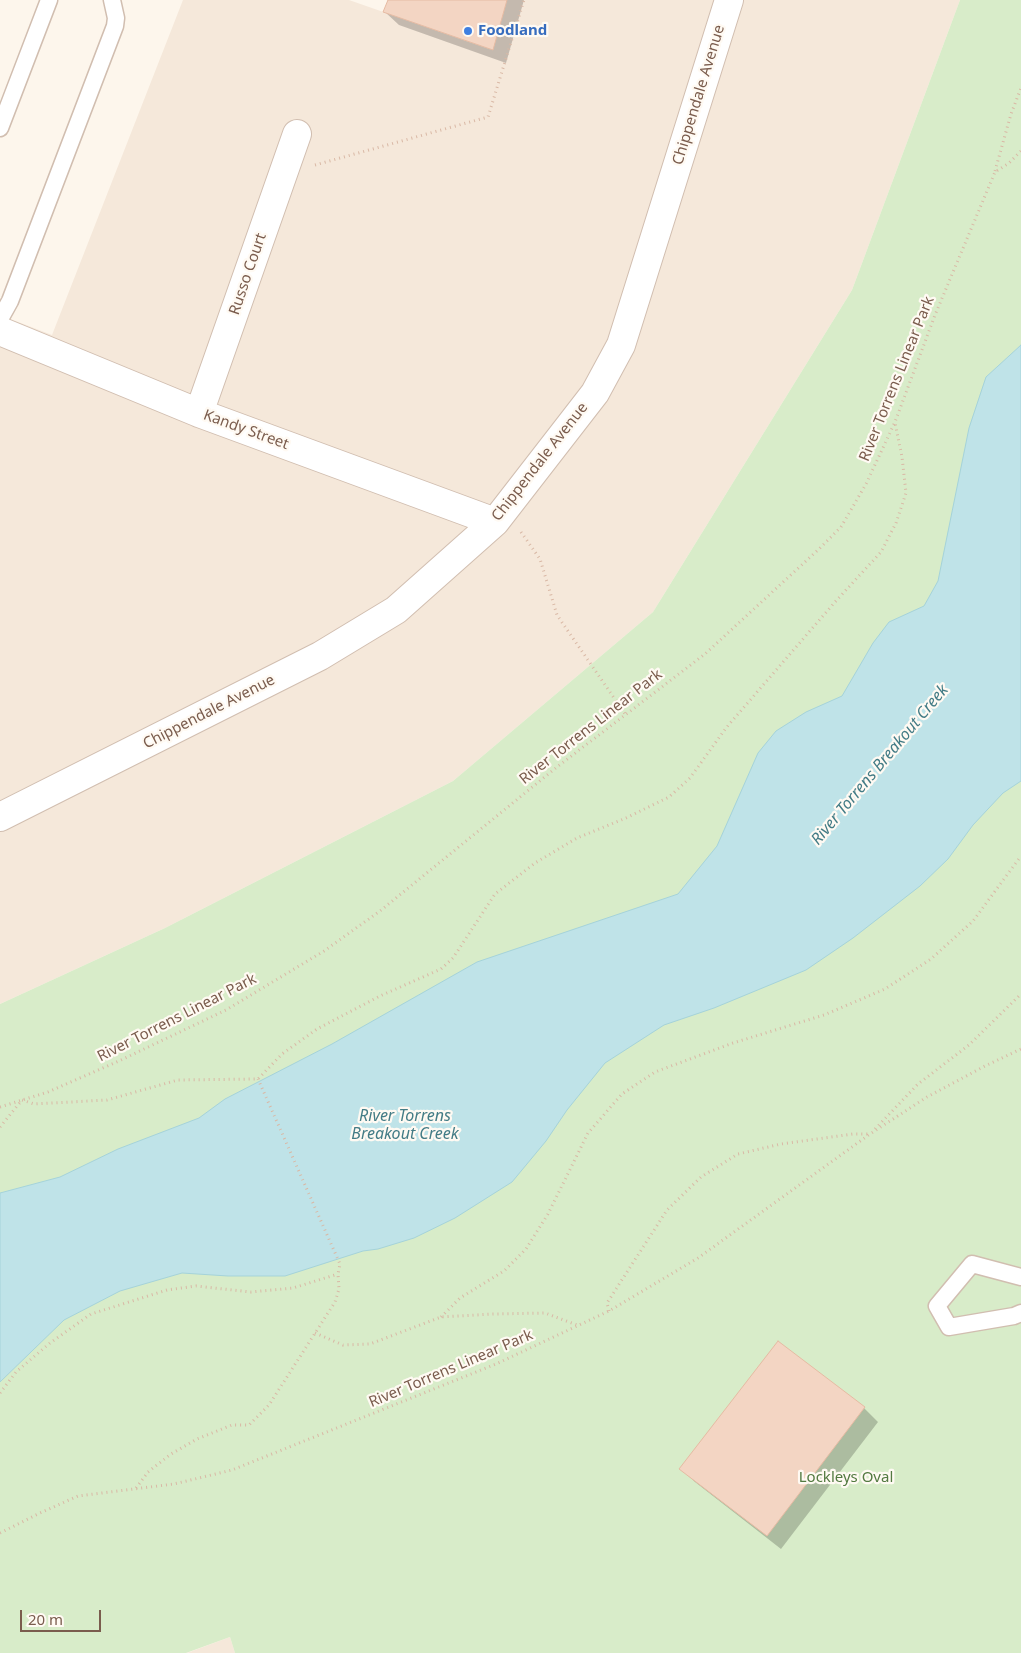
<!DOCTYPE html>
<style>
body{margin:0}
#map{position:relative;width:1021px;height:1653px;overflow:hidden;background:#fdf6ec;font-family:"Noto Sans",sans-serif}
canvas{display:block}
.scale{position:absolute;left:20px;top:1610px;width:81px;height:22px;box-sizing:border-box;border:2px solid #7a5c4d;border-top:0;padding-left:6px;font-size:15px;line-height:18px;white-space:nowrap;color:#7a5c4d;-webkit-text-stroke:4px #fffaf3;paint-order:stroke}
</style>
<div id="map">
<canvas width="1021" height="1653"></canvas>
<div class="scale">20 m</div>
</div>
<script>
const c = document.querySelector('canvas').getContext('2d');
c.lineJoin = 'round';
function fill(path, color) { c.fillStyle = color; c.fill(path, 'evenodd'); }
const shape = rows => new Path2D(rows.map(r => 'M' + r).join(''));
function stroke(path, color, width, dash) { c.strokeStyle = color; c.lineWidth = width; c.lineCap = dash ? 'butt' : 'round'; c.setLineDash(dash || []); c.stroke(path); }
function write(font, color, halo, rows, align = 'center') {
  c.font = font + ' "Noto Sans",sans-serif'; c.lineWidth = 4.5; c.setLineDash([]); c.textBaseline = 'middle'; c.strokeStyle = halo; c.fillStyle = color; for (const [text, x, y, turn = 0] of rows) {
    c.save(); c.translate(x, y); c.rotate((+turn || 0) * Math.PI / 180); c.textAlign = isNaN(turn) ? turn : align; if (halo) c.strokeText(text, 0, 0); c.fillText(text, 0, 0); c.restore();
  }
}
fill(shape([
 [183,0,349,0,492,50,507,0,960,0,852,290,653,612,453,781,165,928,0,1004,0,315,52,335],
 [230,1637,235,1653,187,1653]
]), '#f5e8da');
fill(shape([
 [960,0,1021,0,1021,1653,235,1653,230,1637,186,1653,0,1653,0,1004,165,928,453,781,653,612,852,290]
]), '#d8ecc9');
const water = shape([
 [1021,345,1021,781,1003,793,973,825,948,859,920,886,853,938,806,970,714,1008,664,1025,605,1063,567,1110,546,1141,512,1182,455,1218,414,1238,378,1249,363,1251,285,1276,228,1276,182,1273,120,1291,64,1320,0,1382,0,1193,60,1177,118,1149,199,1118,225,1099,332,1044,477,962,678,894,717,846,758,753,776,731,806,712,842,696,873,643,889,622,924,606,938,581,969,428,986,377,1021,345]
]);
fill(water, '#bfe3e8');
stroke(water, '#a5d3da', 1);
fill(shape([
 [389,0,524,0,506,63,399,25,385,12],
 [778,1342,864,1408,878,1422,781,1549,695,1482,681,1469]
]), '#0003');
const building = shape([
 [388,0,507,0,493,50,383,12,388,0],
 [778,1341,865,1407,767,1536,679,1469,778,1341]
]);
fill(building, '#f3d5c3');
stroke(building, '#e6bba3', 1);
const service = shape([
 [0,128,49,0],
 [0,319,10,301,115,26,116,18,112,0],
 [1021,1277,972,1264,937,1306,949,1327,1014,1316,1021,1313]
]);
const minor = shape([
 [0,331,199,413,495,522],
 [199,413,297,134],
 [0,817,320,656,396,610,495,522,595,393,621,345,729,0]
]);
stroke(service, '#d1beb0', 19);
stroke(minor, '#d1beb0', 30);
stroke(shape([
 [315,165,488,117,524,0],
 [995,171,1011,114,1021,88],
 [521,532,540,559,557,615,625,714],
 [0,1107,48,1092,121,1060,226,1010,324,951,380,911,557,767,705,654,819,549,841,527,866,484,895,422,935,315,995,172,1009,163,1021,151],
 [0,1127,22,1100,34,1104,107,1100,178,1080,258,1079,282,1054,317,1029,380,996,441,969,453,958,495,894,535,863,577,838,626,818,669,797,690,778,726,728,835,602,881,552,896,523,906,493,902,457,895,423],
 [875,1129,918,1084,969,1045,1021,994],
 [609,1311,607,1303,667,1210,701,1177,738,1154,781,1144,853,1134,868,1134],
 [441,1317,460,1298,504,1271,526,1249,548,1214,588,1133,622,1094,655,1072,733,1043,824,1015,885,989,931,959,973,921,1021,856],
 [315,1333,343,1345,370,1344,441,1317,493,1314,545,1313,577,1325],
 [0,1393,16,1372,50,1343,91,1314,167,1290,196,1286,251,1292,293,1288,338,1274],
 [136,1488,148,1472,171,1454,197,1439,232,1425,249,1425,269,1405,335,1302,339,1289,338,1274,340,1264,258,1079],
 [0,1533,40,1513,78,1496,174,1484,232,1470,496,1364,609,1311,698,1258,870,1134,927,1097,985,1066,1021,1049]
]), '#d9b8a5', 3, [1, 4]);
stroke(service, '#fff', 16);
stroke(minor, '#fff', 28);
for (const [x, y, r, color] of [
 [468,31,5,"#3f7fe0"]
]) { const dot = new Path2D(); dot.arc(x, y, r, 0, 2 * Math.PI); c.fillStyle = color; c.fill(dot); stroke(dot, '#fffaf3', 2); }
write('bold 15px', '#366cbe', '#fffaf3', [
 ["Foodland",478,31]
], 'left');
write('15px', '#7a5c4d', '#fffaf3', [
 ["Chippendale Avenue",699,95,-73],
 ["Russo Court",248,274,-71],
 ["River Torrens Linear Park",897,379,-68],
 ["Kandy Street",246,430,20],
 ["Chippendale Avenue",540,462,-52],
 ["Chippendale Avenue",209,712,-27],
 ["River Torrens Linear Park",591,727,-38],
 ["River Torrens Linear Park",177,1018,-27],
 ["River Torrens Linear Park",451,1369,-23]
]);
write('15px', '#537a41', '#fffaf3', [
 ["Lockleys Oval",846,1478]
]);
write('italic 16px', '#437c86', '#fffaf3', [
 ["River Torrens Breakout Creek",880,765,-50],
 ["River Torrens",405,1116],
 ["Breakout Creek",405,1134]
]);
</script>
